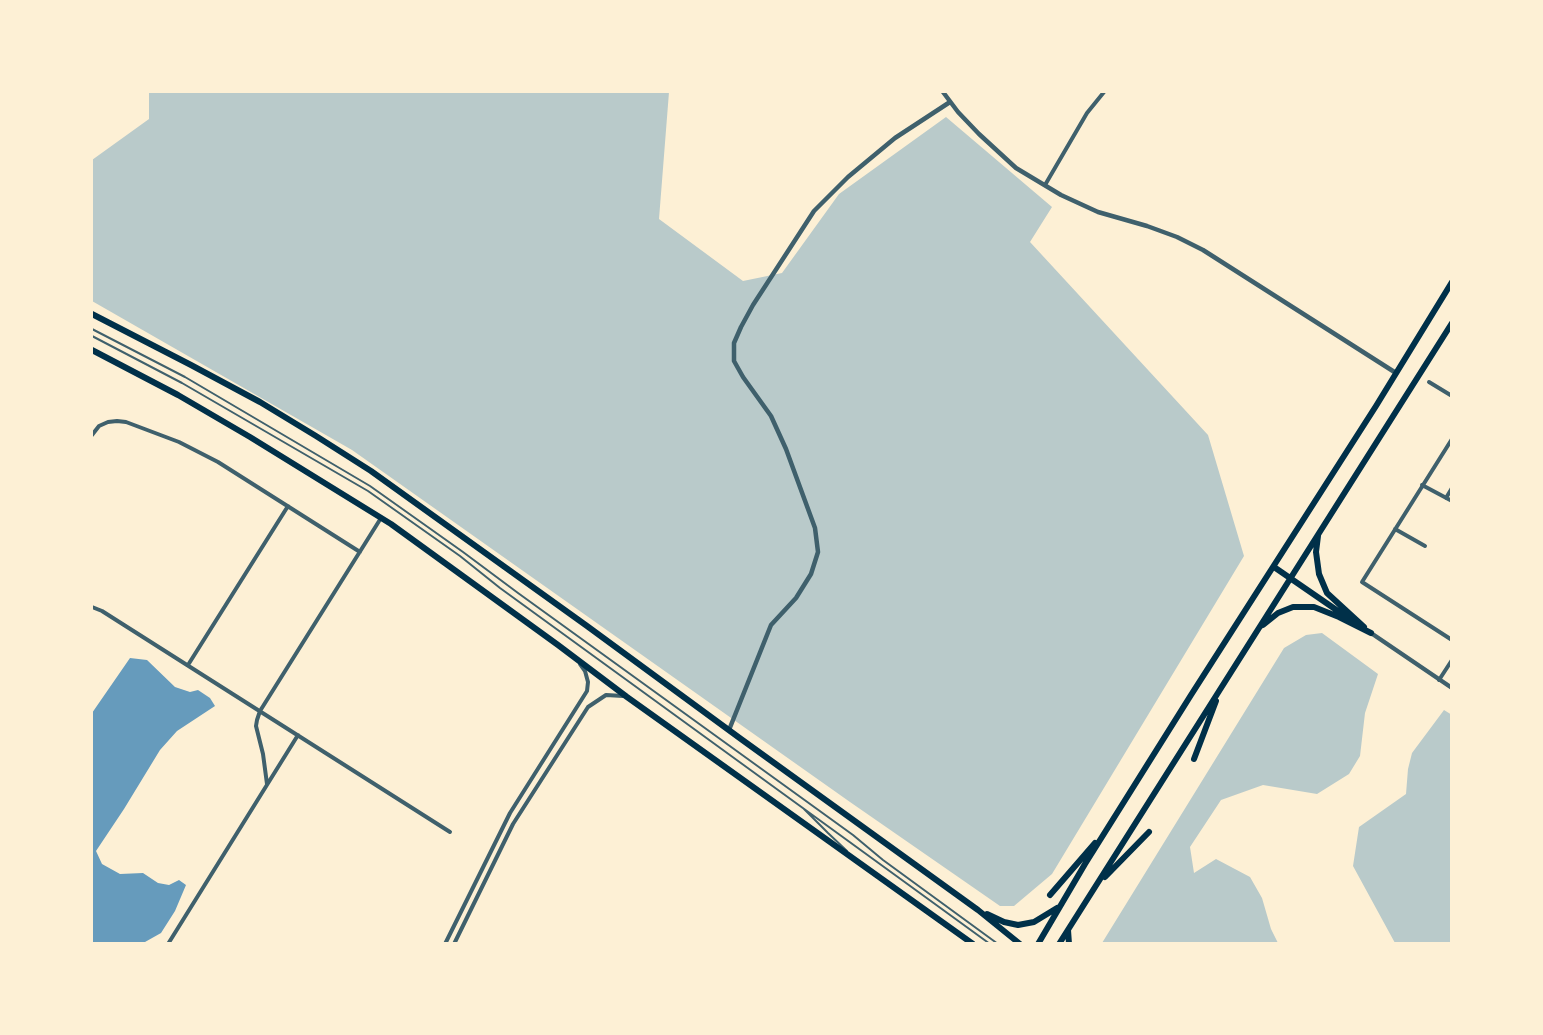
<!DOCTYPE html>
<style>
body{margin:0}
#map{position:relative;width:1543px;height:1035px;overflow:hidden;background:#fdf0d5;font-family:Manrope,sans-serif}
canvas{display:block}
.frame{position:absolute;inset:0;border:93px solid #fdf0d5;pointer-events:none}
</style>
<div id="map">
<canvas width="1543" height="1035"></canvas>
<div class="frame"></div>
</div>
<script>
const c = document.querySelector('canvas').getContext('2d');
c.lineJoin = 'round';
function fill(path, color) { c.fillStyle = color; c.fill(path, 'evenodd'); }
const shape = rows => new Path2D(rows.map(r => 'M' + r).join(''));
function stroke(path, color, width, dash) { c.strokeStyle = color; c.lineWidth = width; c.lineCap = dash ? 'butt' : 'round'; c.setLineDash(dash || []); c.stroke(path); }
fill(shape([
 [149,92,669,92,659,219,743,281,782,273,839,194,946,117,1052,207,1030,242,1208,435,1244,556,1052,874,1014,906,1000,906,850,802,352,450,92,301,92,160,149,119],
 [1322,633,1378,674,1365,713,1360,756,1349,774,1317,794,1263,785,1221,800,1190,847,1194,873,1216,859,1250,877,1262,898,1271,929,1278,943,1102,943,1284,648,1306,635],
 [1444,710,1452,715,1451,943,1395,943,1353,866,1359,827,1406,794,1408,769,1412,753]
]), '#b9caca');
fill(shape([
 [130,658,147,660,175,687,190,692,198,690,210,698,215,706,177,731,160,750,124,809,96,851,102,864,120,874,143,873,158,883,169,885,179,880,186,885,175,911,161,933,145,942,92,943,92,713]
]), '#669bbc');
stroke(shape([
 [92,329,185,377,370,486,463,552,518,593,853,835,883,860,998,944],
 [92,336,182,383,368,491,460,556,500,588,990,944],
 [804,809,828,833,847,851]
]), '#3f606c', 2);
stroke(shape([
 [1045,185,1087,113,1104,92],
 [1429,382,1452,396],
 [92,435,99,426,108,422,117,421,126,422,179,442,218,462,360,552],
 [1452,439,1362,582,1452,640],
 [1422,485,1452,501],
 [1446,498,1452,488],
 [1395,529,1425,546],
 [92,607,102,611,124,625,450,832],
 [188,665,288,506],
 [1439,680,1452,660],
 [267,784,263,754,256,726,257,720,260,711,381,518],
 [168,944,298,735],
 [445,944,510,813,587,691,588,682,585,671,580,664],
 [454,944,513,824,588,707,606,695,623,696]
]), '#3f606c', 4);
stroke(shape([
 [943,92,958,112,979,134,1016,168,1061,195,1098,212,1147,226,1177,237,1203,250,1396,373],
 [1371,633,1452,688],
 [729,730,771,625,796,598,811,574,818,552,815,528,786,449,771,416,743,377,734,361,734,343,741,327,753,305,814,211,848,177,895,138,950,102]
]), '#3f606c', 4.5);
stroke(shape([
 [92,314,191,365,260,402,316,436,371,471,587,626,741,739,978,910,1020,944],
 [92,350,178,395,250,437,391,524,558,645,627,697,973,944],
 [1318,536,1316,552,1319,574,1327,593,1364,627],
 [1274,567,1351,620],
 [1263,625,1278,613,1293,607,1314,607,1339,617,1371,633],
 [1194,759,1216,701],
 [1105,877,1149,832],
 [1050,895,1095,843],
 [987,914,1004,922,1018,925,1034,922,1057,908],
 [1068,930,1069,944],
 [1038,944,1085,864,1191,695,1376,406,1452,282],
 [1059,944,1452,323]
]), '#003049', 6);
</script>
